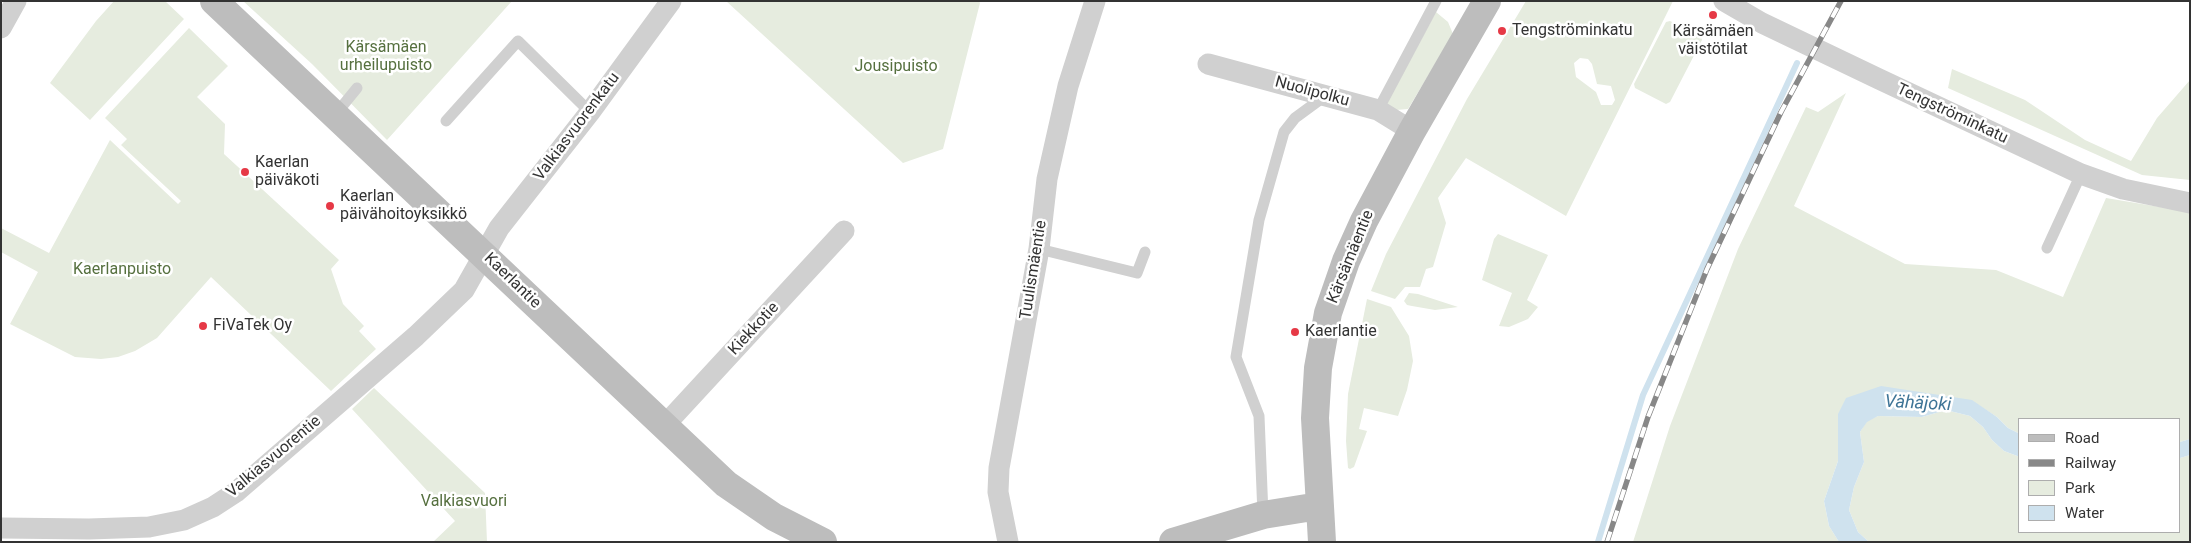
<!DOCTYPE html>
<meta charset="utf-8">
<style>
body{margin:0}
#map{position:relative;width:2191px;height:543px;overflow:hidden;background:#fff;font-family:Roboto,sans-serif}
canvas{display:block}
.frame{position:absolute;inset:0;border:2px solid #333;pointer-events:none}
.legend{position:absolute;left:2018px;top:418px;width:162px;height:115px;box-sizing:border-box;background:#fff;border:1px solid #adadad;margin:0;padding:6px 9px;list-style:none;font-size:15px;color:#333}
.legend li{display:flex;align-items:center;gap:10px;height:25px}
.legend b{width:25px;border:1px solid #adadad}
</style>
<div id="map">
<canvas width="2191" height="543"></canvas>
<div class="frame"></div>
<ul class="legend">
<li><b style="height:6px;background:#bdbdbd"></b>Road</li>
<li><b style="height:6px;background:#888"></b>Railway</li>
<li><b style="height:14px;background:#e6ecdf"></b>Park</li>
<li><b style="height:14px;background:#cfe2ee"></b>Water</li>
</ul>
</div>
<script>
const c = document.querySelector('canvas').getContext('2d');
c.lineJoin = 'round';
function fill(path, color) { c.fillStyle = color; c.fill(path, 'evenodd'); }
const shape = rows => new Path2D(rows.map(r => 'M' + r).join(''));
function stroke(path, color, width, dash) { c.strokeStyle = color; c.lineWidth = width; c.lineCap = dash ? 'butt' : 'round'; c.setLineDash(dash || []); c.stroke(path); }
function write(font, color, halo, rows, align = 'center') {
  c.font = font + ' Roboto,sans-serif'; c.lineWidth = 5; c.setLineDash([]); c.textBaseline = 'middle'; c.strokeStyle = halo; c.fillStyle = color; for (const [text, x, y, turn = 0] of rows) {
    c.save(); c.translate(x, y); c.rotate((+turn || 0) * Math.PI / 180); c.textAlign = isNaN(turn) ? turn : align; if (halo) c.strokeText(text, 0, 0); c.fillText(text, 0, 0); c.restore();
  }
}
fill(shape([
 [114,1,165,1,184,19,90,120,50,83,96,21],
 [243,1,512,1,387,140,312,64],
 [726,1,979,1,980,3,943,149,903,163],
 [1526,1,1673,1,1566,216,1466,158,1438,198,1446,223,1433,267,1426,269,1420,287,1405,287,1395,299,1371,291,1386,254,1467,99],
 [1580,58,1588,59,1592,64,1597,84,1611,86,1615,100,1612,105,1601,105,1596,92,1576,77,1574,63],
 [1436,12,1448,22,1453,34,1408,109,1396,110,1388,107,1387,103],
 [1670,21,1701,36,1702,40,1670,102,1666,104,1635,88,1634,84,1666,22],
 [189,28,228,66,197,97,225,124,224,154,339,260,331,269,343,304,364,326,359,331,376,349,331,391,211,277,157,338,135,351,118,357,101,359,75,357,10,324,38,272,1,252,1,228,49,253,110,140,178,204,181,201,121,145,127,139,105,118],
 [1952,69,2025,100,2085,140,2131,161,2157,118,2190,80,2190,180,2142,175,1948,88],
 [1846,93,1794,206,1905,264,1996,270,2063,297,2106,198,2190,212,2190,439,2180,442,2180,419,2020,419,2020,434,2008,428,1997,417,1972,401,1838,414,1838,461,1824,501,1829,526,1839,542,1633,542,1670,426,1738,249,1806,107,1818,112],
 [1498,234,1548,255,1527,300,1538,307,1528,319,1509,327,1499,326,1512,293,1482,280,1494,239],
 [1409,293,1418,294,1458,307,1435,310,1412,306,1407,305,1404,301],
 [1367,299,1391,307,1409,336,1413,361,1407,390,1398,416,1364,408,1359,429,1367,431,1354,467,1350,469,1348,468,1346,441,1348,394],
 [374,388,485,493,487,542,433,542,455,521,352,409],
 [1946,410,1970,416,1983,427,1992,440,2004,451,2020,457,2020,532,2180,532,2180,458,2190,455,2190,542,1869,542,1858,532,1849,510,1854,487,1864,462,1860,432,1867,421,1878,416,1922,417]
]), '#e6ecdf');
fill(shape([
 [1881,386,1972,400,1997,417,2008,428,2020,434,2020,457,2004,451,1992,440,1983,427,1970,416,1946,410,1922,417,1878,416,1867,422,1860,432,1864,462,1854,487,1849,510,1858,532,1869,542,1839,542,1829,526,1824,501,1838,461,1838,414,1846,398],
 [2190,439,2190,455,2180,458,2180,442]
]), '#cfe2ee');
stroke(shape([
 [1598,542,1643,395,1797,63]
]), '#cfe2ee', 6);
stroke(shape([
 [1378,110,1436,1],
 [335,115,357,88],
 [446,121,518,41,590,112],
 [2047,248,2081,174],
 [1039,249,1137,273,1145,252],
 [1263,515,1259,416,1236,357,1259,220,1284,132,1295,118,1325,96]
]), '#d0d0d0', 11);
stroke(shape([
 [1724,1,1762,23,1879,79,2081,174,2123,189,2190,203],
 [1,28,16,1],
 [1208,64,1378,110,1412,131],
 [664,426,844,231],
 [1,528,89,529,149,527,184,520,213,507,236,492,416,336,464,290,499,228,590,112,671,1],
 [1008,542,998,492,999,468,1039,249,1047,179,1068,86,1095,1]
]), '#d0d0d0', 21);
stroke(shape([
 [214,1,726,484,774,517,823,542],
 [1173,542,1263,515,1319,506],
 [1322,542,1315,418,1318,368,1328,313,1346,261,1364,221,1412,131,1487,1]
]), '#bdbdbd', 28);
const rail = shape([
 [1607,542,1648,417,1707,269,1781,112,1841,1]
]);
stroke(rail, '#888', 5.5);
stroke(rail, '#fff', 4, [11]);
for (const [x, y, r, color] of [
 [1713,15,5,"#e63946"],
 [1502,31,5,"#e63946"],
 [245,172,5,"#e63946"],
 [330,206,5,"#e63946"],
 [203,326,5,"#e63946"],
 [1295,332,5,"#e63946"]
]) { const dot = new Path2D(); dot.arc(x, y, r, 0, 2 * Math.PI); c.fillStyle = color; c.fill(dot); stroke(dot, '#fff', 2); }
write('16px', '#333', '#fff', [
 ["Tengströminkatu",1512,31],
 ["Kärsämäen",1713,32,"center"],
 ["väistötilat",1713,50,"center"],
 ["Kaerlan",255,163],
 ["päiväkoti",255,181],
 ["Kaerlan",340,197],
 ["päivähoitoyksikkö",340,215],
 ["FiVaTek Oy",213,326],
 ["Kaerlantie",1305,332]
], 'left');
write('16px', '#56703f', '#fff', [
 ["Kärsämäen",386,48],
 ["urheilupuisto",386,66],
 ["Jousipuisto",896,67],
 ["Kaerlanpuisto",122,270],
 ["Valkiasvuori",464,502]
]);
write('16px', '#333', '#fff', [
 ["Nuolipolku",1312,92,15],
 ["Tengströminkatu",1952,114,25],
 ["Valkiasvuorenkatu",577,127,-53],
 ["Kärsämäentie",1351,257,-68],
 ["Tuulismäentie",1034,270,-81],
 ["Kaerlantie",512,281,44],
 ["Kiekkotie",754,329,-47],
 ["Valkiasvuorentie",274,457,-40]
]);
write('italic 18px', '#3f7597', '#fff', [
 ["Vähäjoki",1918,404,3]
]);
</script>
